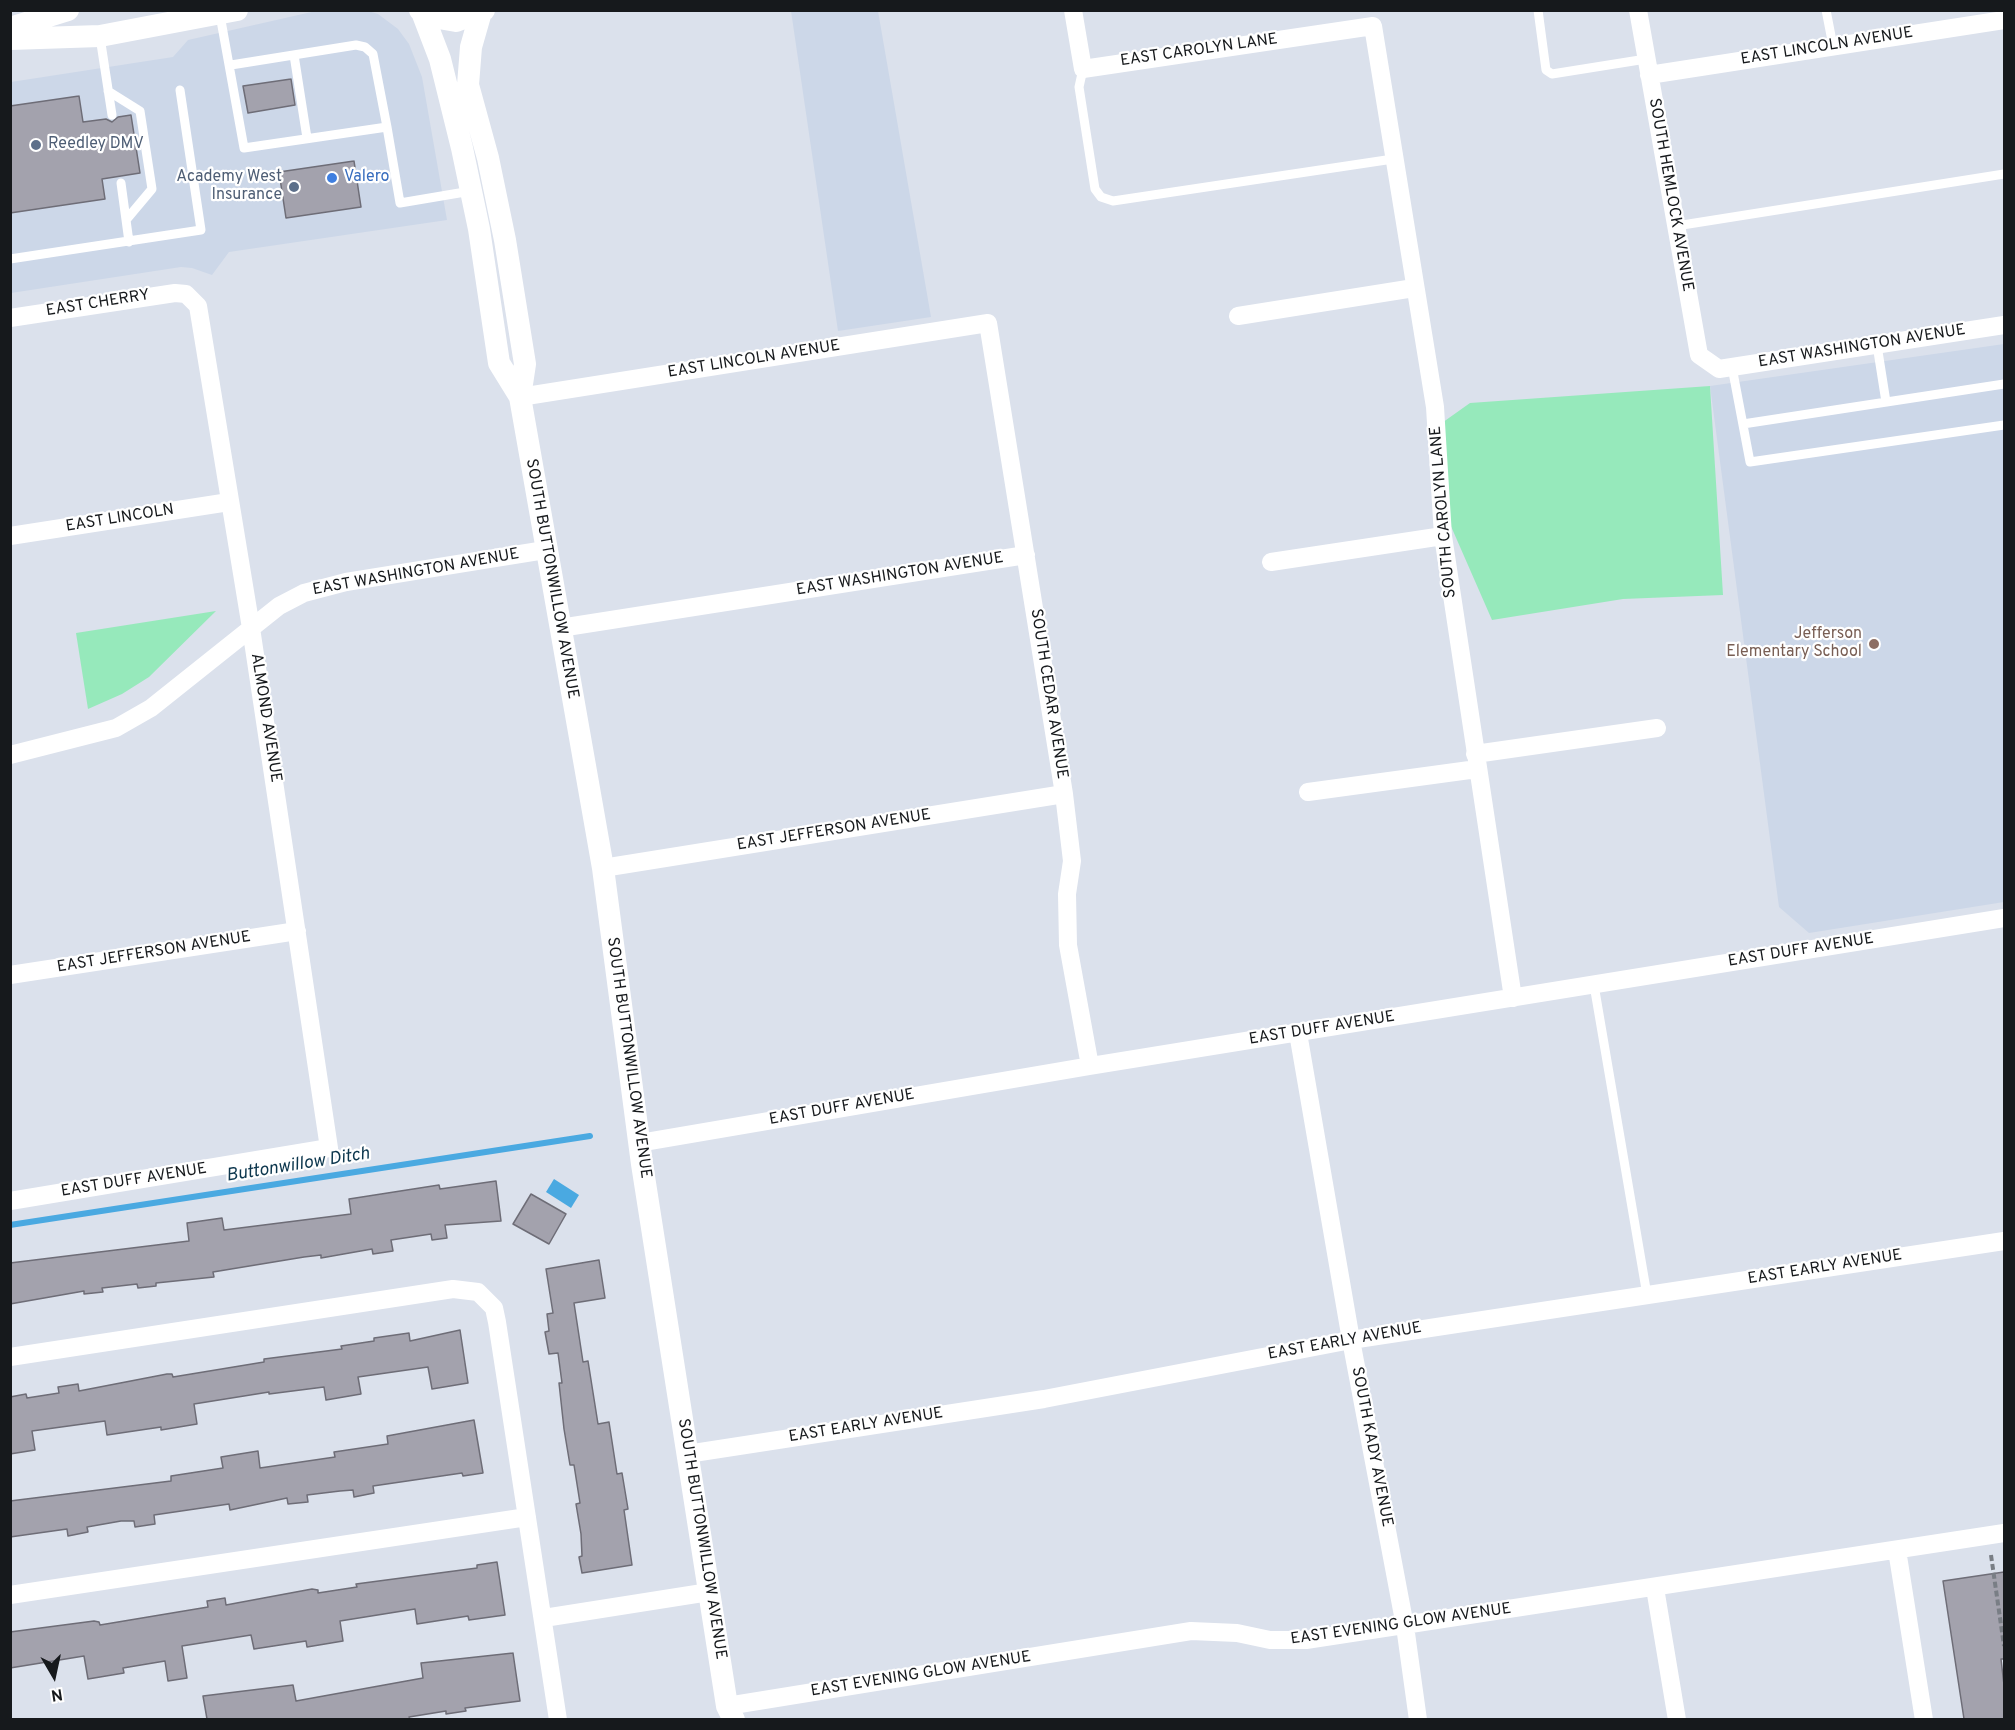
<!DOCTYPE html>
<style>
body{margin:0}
#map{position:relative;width:2015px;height:1730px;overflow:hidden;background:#dbe1ec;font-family:Overpass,sans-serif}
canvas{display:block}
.frame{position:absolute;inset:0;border:12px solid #16191c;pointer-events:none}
.north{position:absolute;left:24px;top:1646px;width:60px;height:60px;-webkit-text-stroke:4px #fff;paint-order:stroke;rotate:171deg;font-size:16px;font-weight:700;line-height:24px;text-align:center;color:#16191c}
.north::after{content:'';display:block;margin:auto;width:21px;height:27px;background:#16191c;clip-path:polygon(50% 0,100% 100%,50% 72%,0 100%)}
</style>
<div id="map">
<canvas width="2015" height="1730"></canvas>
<div class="frame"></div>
<div class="north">N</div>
</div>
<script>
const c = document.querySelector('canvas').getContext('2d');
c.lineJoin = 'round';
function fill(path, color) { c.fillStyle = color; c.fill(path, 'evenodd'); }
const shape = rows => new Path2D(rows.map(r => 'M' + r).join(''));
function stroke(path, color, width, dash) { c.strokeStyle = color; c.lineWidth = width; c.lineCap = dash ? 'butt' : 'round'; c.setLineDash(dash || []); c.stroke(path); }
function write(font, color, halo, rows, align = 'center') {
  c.font = font + ' Overpass,sans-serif'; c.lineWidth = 4.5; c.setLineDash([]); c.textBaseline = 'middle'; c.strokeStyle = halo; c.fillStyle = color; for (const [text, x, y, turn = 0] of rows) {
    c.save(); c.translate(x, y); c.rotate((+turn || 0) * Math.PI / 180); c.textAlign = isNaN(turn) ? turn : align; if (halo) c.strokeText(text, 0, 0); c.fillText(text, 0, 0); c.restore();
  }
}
fill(shape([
 [316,11,368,11,378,14,398,29,409,44,422,77,447,220,229,252,212,275,192,268,181,267,11,293,11,82,173,57,188,40],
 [791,11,878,11,931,317,838,331],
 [2004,344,2004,902,1809,933,1779,907,1710,386]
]), '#ccd7e8');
fill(shape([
 [1710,386,1723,595,1623,599,1492,620,1436,492,1439,425,1470,403],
 [216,611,149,677,122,694,88,709,76,633]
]), '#96e9bb');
fill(shape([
 [554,1179,579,1195,571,1208,546,1192]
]), '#4aa9e1');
stroke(shape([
 [10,1225,590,1136]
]), '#4aa9e1', 6);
const building = shape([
 [291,79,295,105,248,113,243,86,291,79],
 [79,96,83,122,106,119,112,122,118,117,131,115,140,173,102,179,105,199,10,213,10,106,79,96],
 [354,161,361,207,286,218,279,172,354,161],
 [496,1181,501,1221,445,1225,447,1238,432,1240,431,1234,391,1240,393,1251,373,1254,372,1249,321,1258,321,1255,304,1257,213,1272,214,1277,156,1283,156,1286,138,1288,137,1284,102,1288,103,1292,84,1294,84,1291,10,1304,10,1263,189,1241,187,1223,222,1218,224,1230,351,1214,349,1199,439,1185,440,1189,496,1181],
 [531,1194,566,1214,549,1244,513,1224,531,1194],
 [599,1260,605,1298,574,1303,583,1362,588,1361,598,1424,609,1422,617,1474,622,1473,628,1509,624,1510,632,1565,582,1573,579,1557,582,1556,581,1534,576,1504,580,1503,574,1465,570,1465,564,1429,559,1383,562,1383,558,1353,549,1354,545,1332,549,1331,547,1314,553,1313,546,1269,599,1260],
 [460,1330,468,1383,432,1389,428,1367,358,1377,361,1394,326,1400,324,1387,269,1394,269,1392,194,1404,197,1424,161,1430,161,1427,107,1435,105,1421,32,1431,35,1450,10,1454,10,1397,26,1394,27,1398,59,1393,58,1387,78,1384,79,1391,167,1374,172,1374,173,1377,264,1362,264,1359,342,1349,341,1346,374,1341,374,1338,409,1333,410,1341,460,1330],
 [474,1420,483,1473,463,1476,462,1473,373,1486,374,1493,354,1497,353,1490,340,1491,307,1495,308,1502,288,1504,287,1498,230,1510,229,1504,154,1515,155,1524,135,1527,134,1521,121,1521,87,1527,88,1532,68,1536,67,1529,10,1537,10,1501,171,1481,171,1476,223,1468,221,1457,258,1451,260,1468,335,1457,334,1452,388,1444,387,1436,474,1420],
 [497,1562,505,1615,469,1620,468,1616,417,1624,415,1609,340,1621,343,1641,307,1647,306,1641,254,1649,251,1635,182,1646,187,1678,168,1681,165,1661,123,1668,124,1673,88,1679,84,1656,10,1668,10,1632,94,1621,99,1622,100,1625,208,1607,207,1601,225,1598,226,1605,312,1589,318,1590,318,1593,357,1587,356,1584,477,1568,477,1565,497,1562],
 [2004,1572,2004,1659,2001,1659,2004,1685,2004,1719,1964,1719,1943,1581,2004,1572],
 [513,1653,520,1701,465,1708,466,1711,446,1714,446,1711,409,1717,410,1719,207,1719,203,1696,293,1685,296,1701,423,1678,421,1663,513,1653]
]);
fill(building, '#a3a2ad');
stroke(building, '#6e6d77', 1.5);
stroke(shape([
 [1991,1555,2004,1646]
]), '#797e85', 4, [6, 3]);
stroke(shape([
 [1538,10,1546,70,1552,74,1646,59],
 [1826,10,1833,46],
 [220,15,244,148,387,127,400,203,471,191],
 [100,37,112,115],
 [294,55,307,138],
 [231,65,356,45,365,47,373,54,387,127],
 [1083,69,1079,87,1095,189,1101,197,1113,201,1393,159],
 [108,91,140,111,152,189,126,220],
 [121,183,129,242],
 [1676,226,2004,174],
 [10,259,201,230,180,90],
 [1877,345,1886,402],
 [1732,367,1750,462,2004,425],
 [1743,424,2004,384],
 [1594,985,1647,1295]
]), '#fff', 9);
stroke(shape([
 [1073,10,1083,69,1373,26,1435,407,1443,536,1513,998],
 [1638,10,1699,355,1719,369,2004,325],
 [1649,75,2004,20],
 [1238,316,1414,288],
 [10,318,175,293,186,294,198,306,251,628,329,1148,10,1201],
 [520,397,988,323,1064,794,1072,861,1067,894,1068,945,1090,1066],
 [10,536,229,502],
 [1271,562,1443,536],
 [560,628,1026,555],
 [1475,754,1657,728],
 [10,755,116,728,151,708,279,606,304,593,346,582,545,550],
 [1308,792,1477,769],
 [603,868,1064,794],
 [10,975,297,931],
 [1298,1033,1351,1340,1405,1626,1418,1720],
 [639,1143,1090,1066,2004,918],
 [10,1357,453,1289,478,1292,494,1308,497,1322,558,1720],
 [687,1454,1044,1399,1351,1340,2004,1241],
 [1897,1550,1924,1720],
 [1655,1588,1677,1720],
 [10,1595,527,1517],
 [544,1618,709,1592],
 [727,1706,1191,1631,1237,1633,1270,1640,1306,1640,2004,1533]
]), '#fff', 18);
stroke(shape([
 [420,10,433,17,456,21,484,10],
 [422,12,440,59,462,148,479,229,499,363,520,397],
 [481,12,471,47,468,85,488,158,505,240,525,364,520,397,603,868,642,1164,727,1706,734,1720],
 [10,28,68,10],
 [10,39,100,36,237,10]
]), '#fff', 22);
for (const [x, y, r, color] of [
 [36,145,6,"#5c6f8a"],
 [332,178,6,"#3f7fe0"],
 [294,187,6,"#5c6f8a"],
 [1874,644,6,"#8d6e63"]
]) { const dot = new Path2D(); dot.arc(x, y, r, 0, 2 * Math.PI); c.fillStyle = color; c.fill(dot); stroke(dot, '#fff', 2); }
write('16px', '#16191c', '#fff', [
 ["EAST LINCOLN AVENUE",1827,47,-9],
 ["EAST CAROLYN LANE",1199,51,-8],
 ["SOUTH HEMLOCK AVENUE",1670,195,80],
 ["EAST CHERRY",98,304,-9],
 ["EAST WASHINGTON AVENUE",1862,347,-9],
 ["EAST LINCOLN AVENUE",754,360,-9],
 ["SOUTH CAROLYN LANE",1444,512,-95],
 ["EAST LINCOLN",120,519,-9],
 ["EAST WASHINGTON AVENUE",416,573,-10],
 ["EAST WASHINGTON AVENUE",900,575,-9],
 ["SOUTH BUTTONWILLOW AVENUE",551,579,80],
 ["SOUTH CEDAR AVENUE",1048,694,81],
 ["ALMOND AVENUE",265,718,81],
 ["EAST JEFFERSON AVENUE",834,831,-9],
 ["EAST DUFF AVENUE",1801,951,-9],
 ["EAST JEFFERSON AVENUE",154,953,-9],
 ["EAST DUFF AVENUE",1322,1029,-9],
 ["SOUTH BUTTONWILLOW AVENUE",628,1058,82],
 ["EAST DUFF AVENUE",842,1108,-10],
 ["EAST DUFF AVENUE",134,1181,-9],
 ["EAST EARLY AVENUE",1825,1268,-9],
 ["EAST EARLY AVENUE",1345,1342,-10],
 ["EAST EARLY AVENUE",866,1426,-9],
 ["SOUTH KADY AVENUE",1371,1447,79],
 ["SOUTH BUTTONWILLOW AVENUE",701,1539,81],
 ["EAST EVENING GLOW AVENUE",1401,1625,-8],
 ["EAST EVENING GLOW AVENUE",921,1675,-9]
]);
write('16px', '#4e5e75', '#fff', [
 ["Reedley DMV",48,145],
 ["Academy West",282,178,"right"],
 ["Insurance",282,196,"right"]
], 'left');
write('16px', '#366cbe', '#fff', [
 ["Valero",344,178]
], 'left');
write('16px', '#785e54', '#fff', [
 ["Jefferson",1862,635],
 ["Elementary School",1862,653]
], 'right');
write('italic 18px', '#0c364d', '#fff', [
 ["Buttonwillow Ditch",298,1166,-9]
]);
</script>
